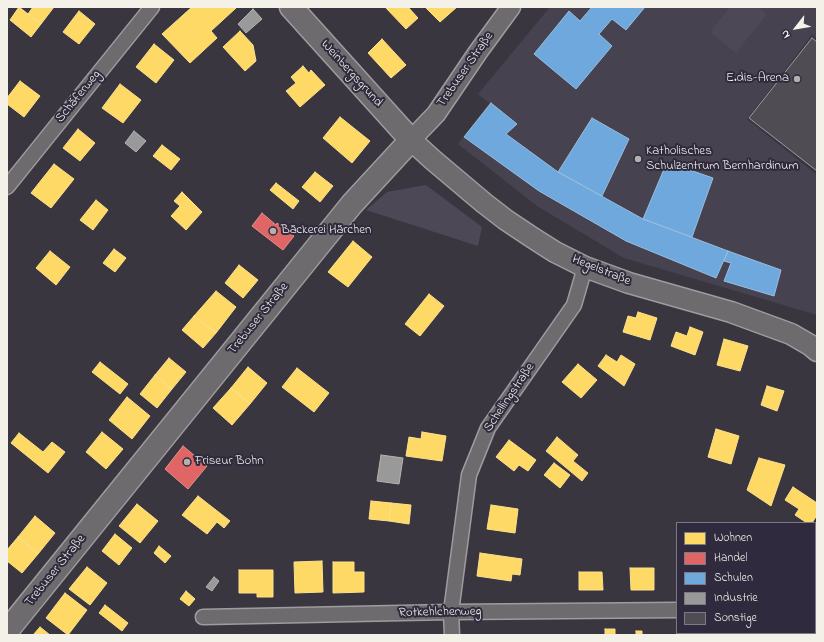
<!DOCTYPE html>
<meta charset="utf-8">
<style>
body{margin:0}
#map{position:relative;width:824px;height:642px;overflow:hidden;background:#393640;font-family:"Indie Flower",sans-serif}
canvas{display:block}
.frame{position:absolute;inset:0;border:8px solid #f4f1e8;pointer-events:none}
.legend{position:absolute;left:676px;top:522px;width:140px;height:112px;box-sizing:border-box;background:#2f2a3d;border:1px solid #7e7a81;margin:0;padding:5px 7px;list-style:none;font-size:12px;color:#f4f1e8}
.legend li{display:flex;align-items:center;gap:8px;height:20px}
.legend b{width:20px;border:1px solid #7e7a81}
.north{position:absolute;left:776px;top:8px;width:40px;height:40px;-webkit-text-stroke:3px #2f2a3d;paint-order:stroke;rotate:239deg;font-size:11px;font-weight:700;line-height:16px;text-align:center;color:#f4f1e8}
.north::after{content:'';display:block;margin:auto;width:14px;height:18px;background:#f4f1e8;clip-path:polygon(50% 0,100% 100%,50% 72%,0 100%)}
</style>
<div id="map">
<canvas width="824" height="642"></canvas>
<div class="frame"></div>
<ul class="legend">
<li><b style="height:11px;background:#ffd966"></b>Wohnen</li>
<li><b style="height:11px;background:#e06666"></b>Handel</li>
<li><b style="height:11px;background:#6fa8dc"></b>Schulen</li>
<li><b style="height:11px;background:#999"></b>Industrie</li>
<li><b style="height:11px;background:#4f4d53"></b>Sonstige</li>
</ul>
<div class="north">N</div>
</div>
<script>
const c = document.querySelector('canvas').getContext('2d');
c.lineJoin = 'round';
function fill(path, color) { c.fillStyle = color; c.fill(path, 'evenodd'); }
const shape = rows => new Path2D(rows.map(r => 'M' + r).join(''));
function stroke(path, color, width, dash) { c.strokeStyle = color; c.lineWidth = width; c.lineCap = dash ? 'butt' : 'round'; c.setLineDash(dash || []); c.stroke(path); }
function write(font, color, halo, rows, align = 'center') {
  c.font = font + ' "Indie Flower",sans-serif'; c.lineWidth = 4; c.setLineDash([]); c.textBaseline = 'middle'; c.strokeStyle = halo; c.fillStyle = color; for (const [text, x, y, turn = 0] of rows) {
    c.save(); c.translate(x, y); c.rotate((+turn || 0) * Math.PI / 180); c.textAlign = isNaN(turn) ? turn : align; if (halo) c.strokeText(text, 0, 0); c.fillText(text, 0, 0); c.restore();
  }
}
fill(shape([
 [550,7,817,7,817,39,812,35,747,119,817,175,817,315,624,258,537,206,458,144,489,103,478,94]
]), '#46424f');
fill(shape([
 [730,7,758,7,767,14,736,53,710,32],
 [426,185,482,227,478,246,366,210,387,192]
]), '#4d4856');
const homes = shape([
 [19,7,41,24,31,37,10,20,19,7],
 [33,7,54,7,41,24,28,14,33,7],
 [192,7,235,7,236,8,211,31,217,38,190,63,162,34,192,7],
 [385,7,408,7,418,18,406,29,385,7],
 [425,7,457,7,440,22,425,7],
 [79,11,95,24,79,44,63,32,79,11],
 [240,31,253,45,256,61,245,71,223,47,240,31],
 [382,39,406,65,391,78,368,53,382,39],
 [154,44,174,60,156,83,136,67,154,44],
 [303,66,309,73,311,70,325,85,300,107,286,91,296,83,291,77,303,66],
 [20,81,40,96,24,117,7,104,7,98,20,81],
 [120,84,141,100,123,123,102,108,120,84],
 [340,117,370,141,352,163,323,138,340,117],
 [78,129,95,143,80,161,63,148,78,129],
 [162,145,180,159,171,170,153,156,162,145],
 [54,164,74,179,51,208,31,193,54,164],
 [315,172,333,186,320,202,302,187,315,172],
 [276,183,299,201,293,209,270,190,276,183],
 [182,192,202,212,186,230,171,216,180,206,174,201,182,192],
 [96,200,108,210,93,230,80,220,96,200],
 [353,241,372,257,348,287,328,272,353,241],
 [114,249,126,258,115,272,103,263,114,249],
 [50,251,70,267,56,285,36,268,50,251],
 [239,265,258,280,243,298,225,283,239,265],
 [216,291,236,307,216,333,194,316,216,291],
 [429,294,444,306,420,336,405,324,429,294],
 [638,312,657,318,650,340,623,332,628,316,636,318,638,312],
 [194,316,216,333,203,348,182,330,194,316],
 [690,327,703,332,695,355,671,346,676,332,687,336,690,327],
 [724,339,748,346,740,371,717,365,724,339],
 [606,355,617,362,621,355,635,364,624,386,598,366,606,355],
 [169,358,186,372,172,389,155,375,169,358],
 [100,362,128,384,120,394,92,372,100,362],
 [578,364,597,380,581,398,562,382,578,364],
 [248,367,267,383,250,404,231,388,248,367],
 [297,368,329,393,314,412,282,387,297,368],
 [155,375,172,389,157,408,140,394,155,375],
 [767,386,784,391,777,411,761,405,767,386],
 [231,388,250,404,232,425,213,408,231,388],
 [127,397,150,416,132,439,109,420,127,397],
 [716,429,739,436,731,464,708,457,716,429],
 [102,432,123,449,106,469,86,452,102,432],
 [422,432,446,436,442,461,406,456,409,437,421,439,422,432],
 [19,433,43,452,52,442,65,452,48,473,11,443,19,433],
 [557,437,578,455,573,461,588,473,582,481,546,451,557,437],
 [509,440,536,460,528,471,519,465,514,471,496,457,509,440],
 [759,458,785,465,771,506,747,490,759,458],
 [554,463,570,475,560,488,544,475,554,463],
 [793,487,817,503,817,515,812,523,807,523,795,515,799,509,785,500,793,487],
 [198,496,230,521,224,528,217,522,207,534,182,515,198,496],
 [371,501,391,503,389,521,369,519,371,501],
 [391,503,411,505,409,524,389,521,391,503],
 [137,504,158,521,140,543,119,526,137,504],
 [491,505,518,509,515,533,487,529,491,505],
 [35,516,55,533,38,554,18,537,35,516],
 [115,534,132,548,119,565,102,551,115,534],
 [18,537,38,554,22,573,7,561,7,550,18,537],
 [159,546,171,556,165,563,154,553,159,546],
 [480,553,522,559,520,575,512,574,511,581,477,576,480,553],
 [322,561,323,592,295,593,294,562,322,561],
 [333,562,354,562,354,572,364,572,364,592,333,593,333,562],
 [87,567,107,583,90,605,69,589,87,567],
 [630,568,654,568,654,590,631,590,630,568],
 [239,570,273,570,273,597,257,597,257,593,239,593,239,570],
 [579,572,602,572,603,590,579,590,579,572],
 [186,591,195,599,189,606,180,599,186,591],
 [65,593,87,610,68,635,46,618,65,593],
 [105,605,128,623,122,631,99,613,105,605],
 [40,627,50,635,33,635,40,627],
 [605,629,615,629,615,635,605,635,605,629],
 [636,631,642,631,642,635,636,635,636,631],
 [717,633,733,633,733,635,718,635,717,633]
]);
fill(homes, '#ffd966');
stroke(homes, '#fce08d', 1);
const shops = shape([
 [262,213,276,225,277,223,294,236,283,250,252,226,262,213],
 [183,446,207,466,188,489,165,469,183,446]
]);
fill(shops, '#e06666');
stroke(shops, '#e6908d', 1);
const schools = shape([
 [592,7,645,7,626,30,612,19,599,34,612,46,576,89,534,54,569,11,580,21,592,7],
 [491,103,517,124,506,134,558,172,643,219,728,251,716,278,626,241,539,191,464,137,491,103],
 [592,118,629,139,602,196,558,172,592,118],
 [667,162,713,178,692,237,643,219,667,162],
 [728,251,781,270,774,296,724,281,731,263,724,261,728,251]
]);
fill(schools, '#6fa8dc');
stroke(schools, '#97bee0', 1);
const industry = shape([
 [253,9,262,19,246,33,238,24,253,9],
 [134,131,146,141,136,152,125,143,134,131],
 [381,455,403,458,399,484,377,481,381,455],
 [214,577,219,581,212,591,206,587,214,577]
]);
fill(industry, '#999');
stroke(industry, '#b4b3b1', 1);
const building = shape([
 [812,38,817,42,817,171,749,118,812,38]
]);
fill(building, '#4f4d53');
stroke(building, '#9e9c9f', 1);
const minor = shape([
 [7,187,152,7],
 [815,609,817,609],
 [203,617,451,612,677,610],
 [452,635,451,612,469,475,488,428,574,305,585,267]
]);
const tertiary = shape([
 [411,140,436,114,478,52,511,7]
]);
const secondary = shape([
 [411,140,433,160,484,203,506,220,533,238,555,252,585,267,629,283,731,312,791,334,810,345,817,351]
]);
const primary = shape([
 [7,631,352,204,411,140,291,7]
]);
stroke(minor, '#9e9c9f', 17);
stroke(tertiary, '#9e9c9f', 21);
stroke(secondary, '#9e9c9f', 23);
stroke(primary, '#9e9c9f', 25);
stroke(minor, '#6d6b6d', 14);
stroke(tertiary, '#6d6b6d', 18);
stroke(secondary, '#6d6b6d', 20);
stroke(primary, '#6d6b6d', 22);
for (const [x, y, r, color] of [
 [797,79,4,"#b3b0ad"],
 [638,159,4,"#b3b0ad"],
 [273,231,4,"#b3b0ad"],
 [187,462,4,"#b3b0ad"]
]) { const dot = new Path2D(); dot.arc(x, y, r, 0, 2 * Math.PI); c.fillStyle = color; c.fill(dot); stroke(dot, '#2f2a3d', 1.5); }
write('13px', '#f4f1e8', '#2f2a3d', [
 ["Trebuser Straße",466,70,-55],
 ["Weinbergsgrund",351,74,48],
 ["Schäferweg",79,97,-51],
 ["Hegelstraße",601,271,22],
 ["Trebuser Straße",259,319,-51],
 ["Schellingstraße",510,398,-56],
 ["Trebuser Straße",56,571,-51],
 ["Rotkehlchenweg",440,613,-1]
]);
write('13px', '#f4f1e8', '#2f2a3d', [
 ["E.dis-Arena",789,79,"right"],
 ["Katholisches",646,152],
 ["Schulzentrum Bernhardinum",646,167],
 ["Bäckerei Härchen",281,231],
 ["Friseur Bohn",195,462]
], 'left');
</script>
